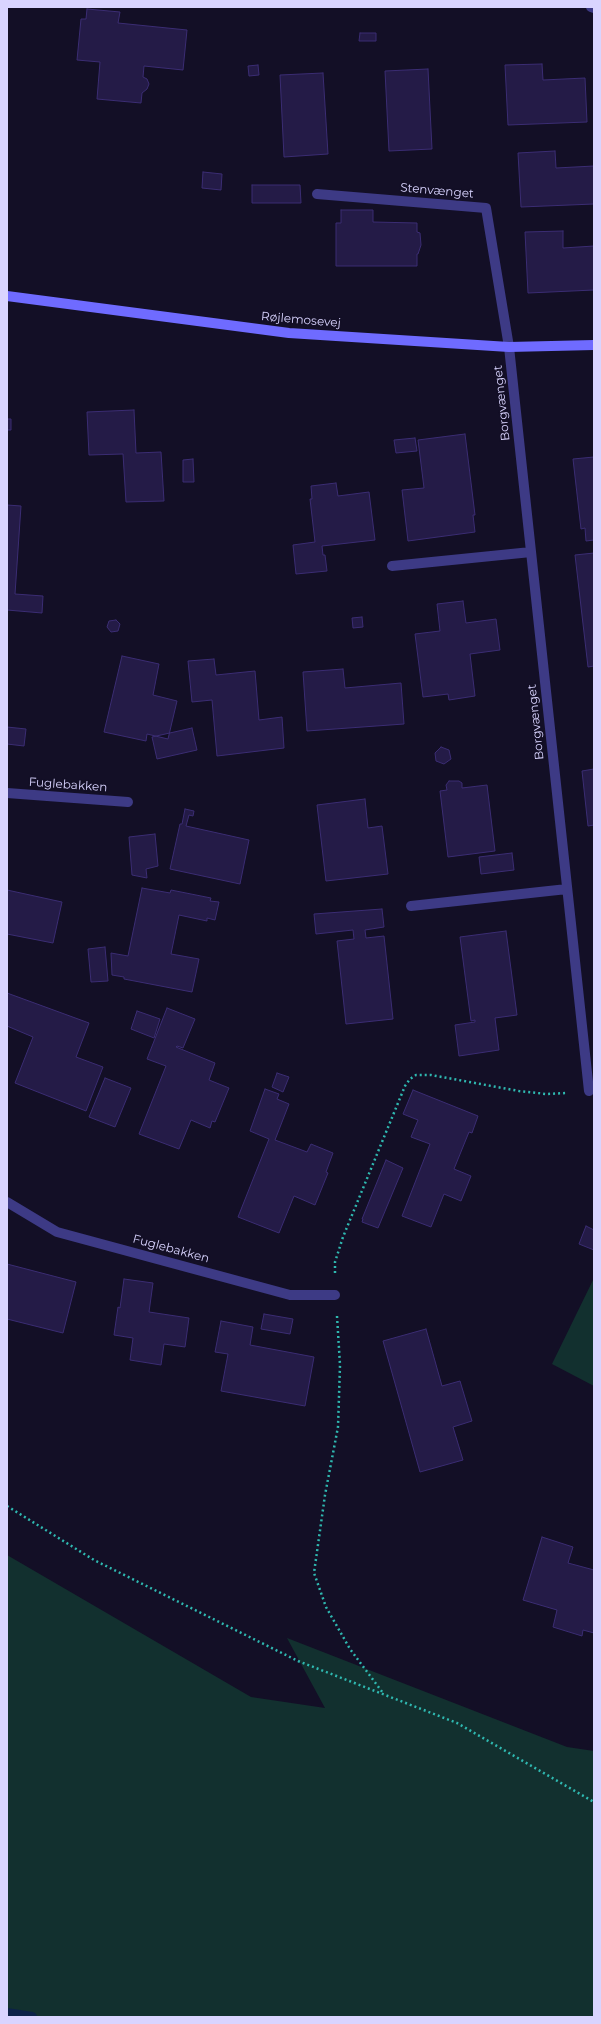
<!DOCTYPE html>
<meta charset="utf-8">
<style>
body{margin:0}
#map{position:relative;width:601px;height:2024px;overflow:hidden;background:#130f26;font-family:Montserrat,sans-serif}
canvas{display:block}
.frame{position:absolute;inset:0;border:8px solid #d9d4ff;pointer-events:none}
</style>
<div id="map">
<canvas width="601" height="2024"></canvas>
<div class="frame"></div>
</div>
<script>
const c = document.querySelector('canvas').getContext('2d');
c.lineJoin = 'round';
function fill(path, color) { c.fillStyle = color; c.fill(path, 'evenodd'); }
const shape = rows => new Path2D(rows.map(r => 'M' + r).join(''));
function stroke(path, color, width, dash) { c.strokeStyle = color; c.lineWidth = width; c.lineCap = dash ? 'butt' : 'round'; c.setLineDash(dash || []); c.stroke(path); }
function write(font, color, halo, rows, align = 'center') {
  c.font = font + ' Montserrat,sans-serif'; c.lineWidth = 3; c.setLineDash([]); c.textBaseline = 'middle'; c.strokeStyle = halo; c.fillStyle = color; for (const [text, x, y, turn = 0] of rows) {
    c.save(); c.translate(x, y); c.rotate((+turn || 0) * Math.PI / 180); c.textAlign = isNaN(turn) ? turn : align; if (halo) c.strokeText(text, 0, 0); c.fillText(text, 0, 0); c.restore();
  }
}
fill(shape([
 [594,1278,594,1386,552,1364],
 [7,1555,251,1697,325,1708,287,1638,567,1747,594,1751,594,2017,7,2017]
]), '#12302f');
stroke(shape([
 [7,2013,32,2017]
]), '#0c2248', 10);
const building = shape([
 [87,9,120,12,118,23,187,30,183,70,144,66,143,77,147,79,149,84,147,89,142,93,141,103,97,99,100,62,77,60,81,19,86,19,87,9],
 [360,33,376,33,376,41,359,41,360,33],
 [542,64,543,80,585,78,587,122,508,125,505,65,542,64],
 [258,65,259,75,249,76,248,66,258,65],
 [428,69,432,149,389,151,385,71,428,69],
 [323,73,328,154,284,157,280,75,323,73],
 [555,151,556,168,594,166,594,204,521,207,518,153,555,151],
 [203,172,222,174,221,190,202,188,203,172],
 [252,185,300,185,301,203,252,203,252,185],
 [341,210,373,210,373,222,417,223,417,232,420,233,421,245,418,254,417,254,417,266,336,266,336,223,341,223,341,210],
 [563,231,563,248,594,246,594,290,528,293,525,232,563,231],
 [134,410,136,453,161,452,164,501,126,502,123,454,89,455,87,412,134,410],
 [7,419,11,419,11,430,7,430,7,419],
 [465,434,475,515,473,515,475,532,408,541,402,490,424,488,418,440,465,434],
 [415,438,417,451,396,453,394,440,415,438],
 [594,457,594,540,586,541,585,528,581,529,573,459,594,457],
 [193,459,194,482,183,482,183,460,193,459],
 [336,483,338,496,369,492,375,540,322,546,323,555,325,555,327,571,296,574,293,545,315,542,310,499,312,499,311,486,336,483],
 [7,505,21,506,15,594,43,596,42,613,7,610,7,505],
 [594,553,594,666,588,667,575,555,594,553],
 [463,601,466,623,496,619,500,650,470,654,475,696,449,700,448,694,423,697,415,634,440,631,437,604,463,601],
 [362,617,363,627,353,628,352,618,362,617],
 [116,620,120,624,118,631,111,632,107,627,109,621,116,620],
 [122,656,159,664,153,695,177,701,168,739,147,734,146,741,104,732,122,656],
 [214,659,216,675,255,671,259,720,282,717,284,748,217,756,212,700,192,702,188,661,214,659],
 [343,669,345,688,401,683,404,724,307,731,303,672,343,669],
 [7,727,26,729,24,746,7,744,7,727],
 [192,728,197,750,157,759,152,737,192,728],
 [441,747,449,750,451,759,444,764,436,761,435,753,441,747],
 [594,769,594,825,588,826,582,771,594,769],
 [449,781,459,781,462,783,462,788,487,785,495,851,448,857,440,791,447,790,446,785,449,781],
 [365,799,368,828,382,826,388,874,326,881,317,805,365,799],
 [185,809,194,811,193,816,189,815,186,826,249,840,240,884,170,869,180,824,182,824,185,809],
 [155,834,158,866,146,869,147,878,132,875,129,837,155,834],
 [512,853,514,870,481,874,479,857,512,853],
 [142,888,170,893,171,890,211,898,210,901,219,902,215,920,207,918,207,921,179,915,171,954,199,959,192,992,124,979,124,977,112,975,111,953,128,956,142,888],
 [7,890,62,902,53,943,7,934,7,890],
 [382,909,384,927,365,930,366,938,384,936,393,1019,346,1024,337,941,354,939,353,930,316,934,314,914,382,909],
 [506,931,517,1015,495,1018,499,1050,459,1056,455,1025,475,1022,475,1020,471,1021,460,937,506,931],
 [105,947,108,981,91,982,88,949,105,947],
 [7,993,89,1023,76,1057,103,1067,86,1111,15,1083,33,1037,7,1026,7,993],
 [167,1008,195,1019,183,1048,177,1046,176,1047,215,1063,209,1080,229,1088,215,1122,212,1121,210,1128,191,1120,179,1149,139,1134,166,1066,147,1059,167,1008],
 [137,1011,160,1019,154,1038,131,1029,137,1011],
 [277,1073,289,1077,283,1092,272,1087,277,1073],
 [105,1078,131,1088,115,1127,89,1117,105,1078],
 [265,1089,279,1094,277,1099,289,1104,275,1140,307,1152,311,1144,333,1153,326,1172,328,1173,315,1205,294,1196,279,1233,238,1217,269,1139,250,1131,265,1089],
 [413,1090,478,1116,472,1133,469,1132,454,1169,471,1176,461,1201,444,1194,431,1227,402,1216,430,1144,411,1137,418,1120,403,1114,413,1090],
 [386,1160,403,1168,378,1228,362,1222,363,1219,362,1219,386,1160],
 [586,1226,594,1230,594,1250,579,1244,586,1226],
 [7,1264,76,1282,63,1333,7,1319,7,1264],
 [124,1279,153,1283,149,1312,189,1318,185,1347,164,1344,161,1365,130,1360,133,1338,114,1335,118,1307,120,1308,124,1279],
 [264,1314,293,1319,290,1334,261,1329,264,1314],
 [221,1321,253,1327,250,1345,314,1357,305,1406,221,1391,228,1354,215,1352,221,1321],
 [426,1329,442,1386,460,1381,472,1421,453,1427,463,1460,420,1472,383,1341,426,1329],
 [542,1537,573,1547,568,1563,594,1570,594,1633,583,1630,582,1636,553,1627,557,1610,523,1600,542,1537]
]);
fill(building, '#241b47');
stroke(building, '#3b2d73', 1);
stroke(shape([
 [335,1273,335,1262,343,1237,405,1086,410,1079,416,1075,431,1075,519,1091,546,1094,567,1093],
 [337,1316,340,1365,338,1427,325,1495,314,1573,326,1607,350,1649,383,1693],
 [7,1506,94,1560,298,1661,457,1723,594,1802]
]), '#2fb8b0', 2.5, [2, 3]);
stroke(shape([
 [591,7,594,8],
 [317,194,486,208,509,347,589,1091],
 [392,566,531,552],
 [7,793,128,802],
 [411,906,567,889],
 [7,1202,57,1232,290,1295,335,1295]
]), '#3d3a85', 10);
stroke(shape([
 [7,296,289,333,509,347,594,345]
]), '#6f6bff', 10);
write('12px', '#d9d4ff', '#130f26', [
 ["Stenvænget",437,191,5],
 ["Røjlemosevej",301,320,5],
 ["Borgvænget",502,403,-96],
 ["Borgvænget",536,722,-96],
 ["Fuglebakken",68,785,4],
 ["Fuglebakken",171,1249,15]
]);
</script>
